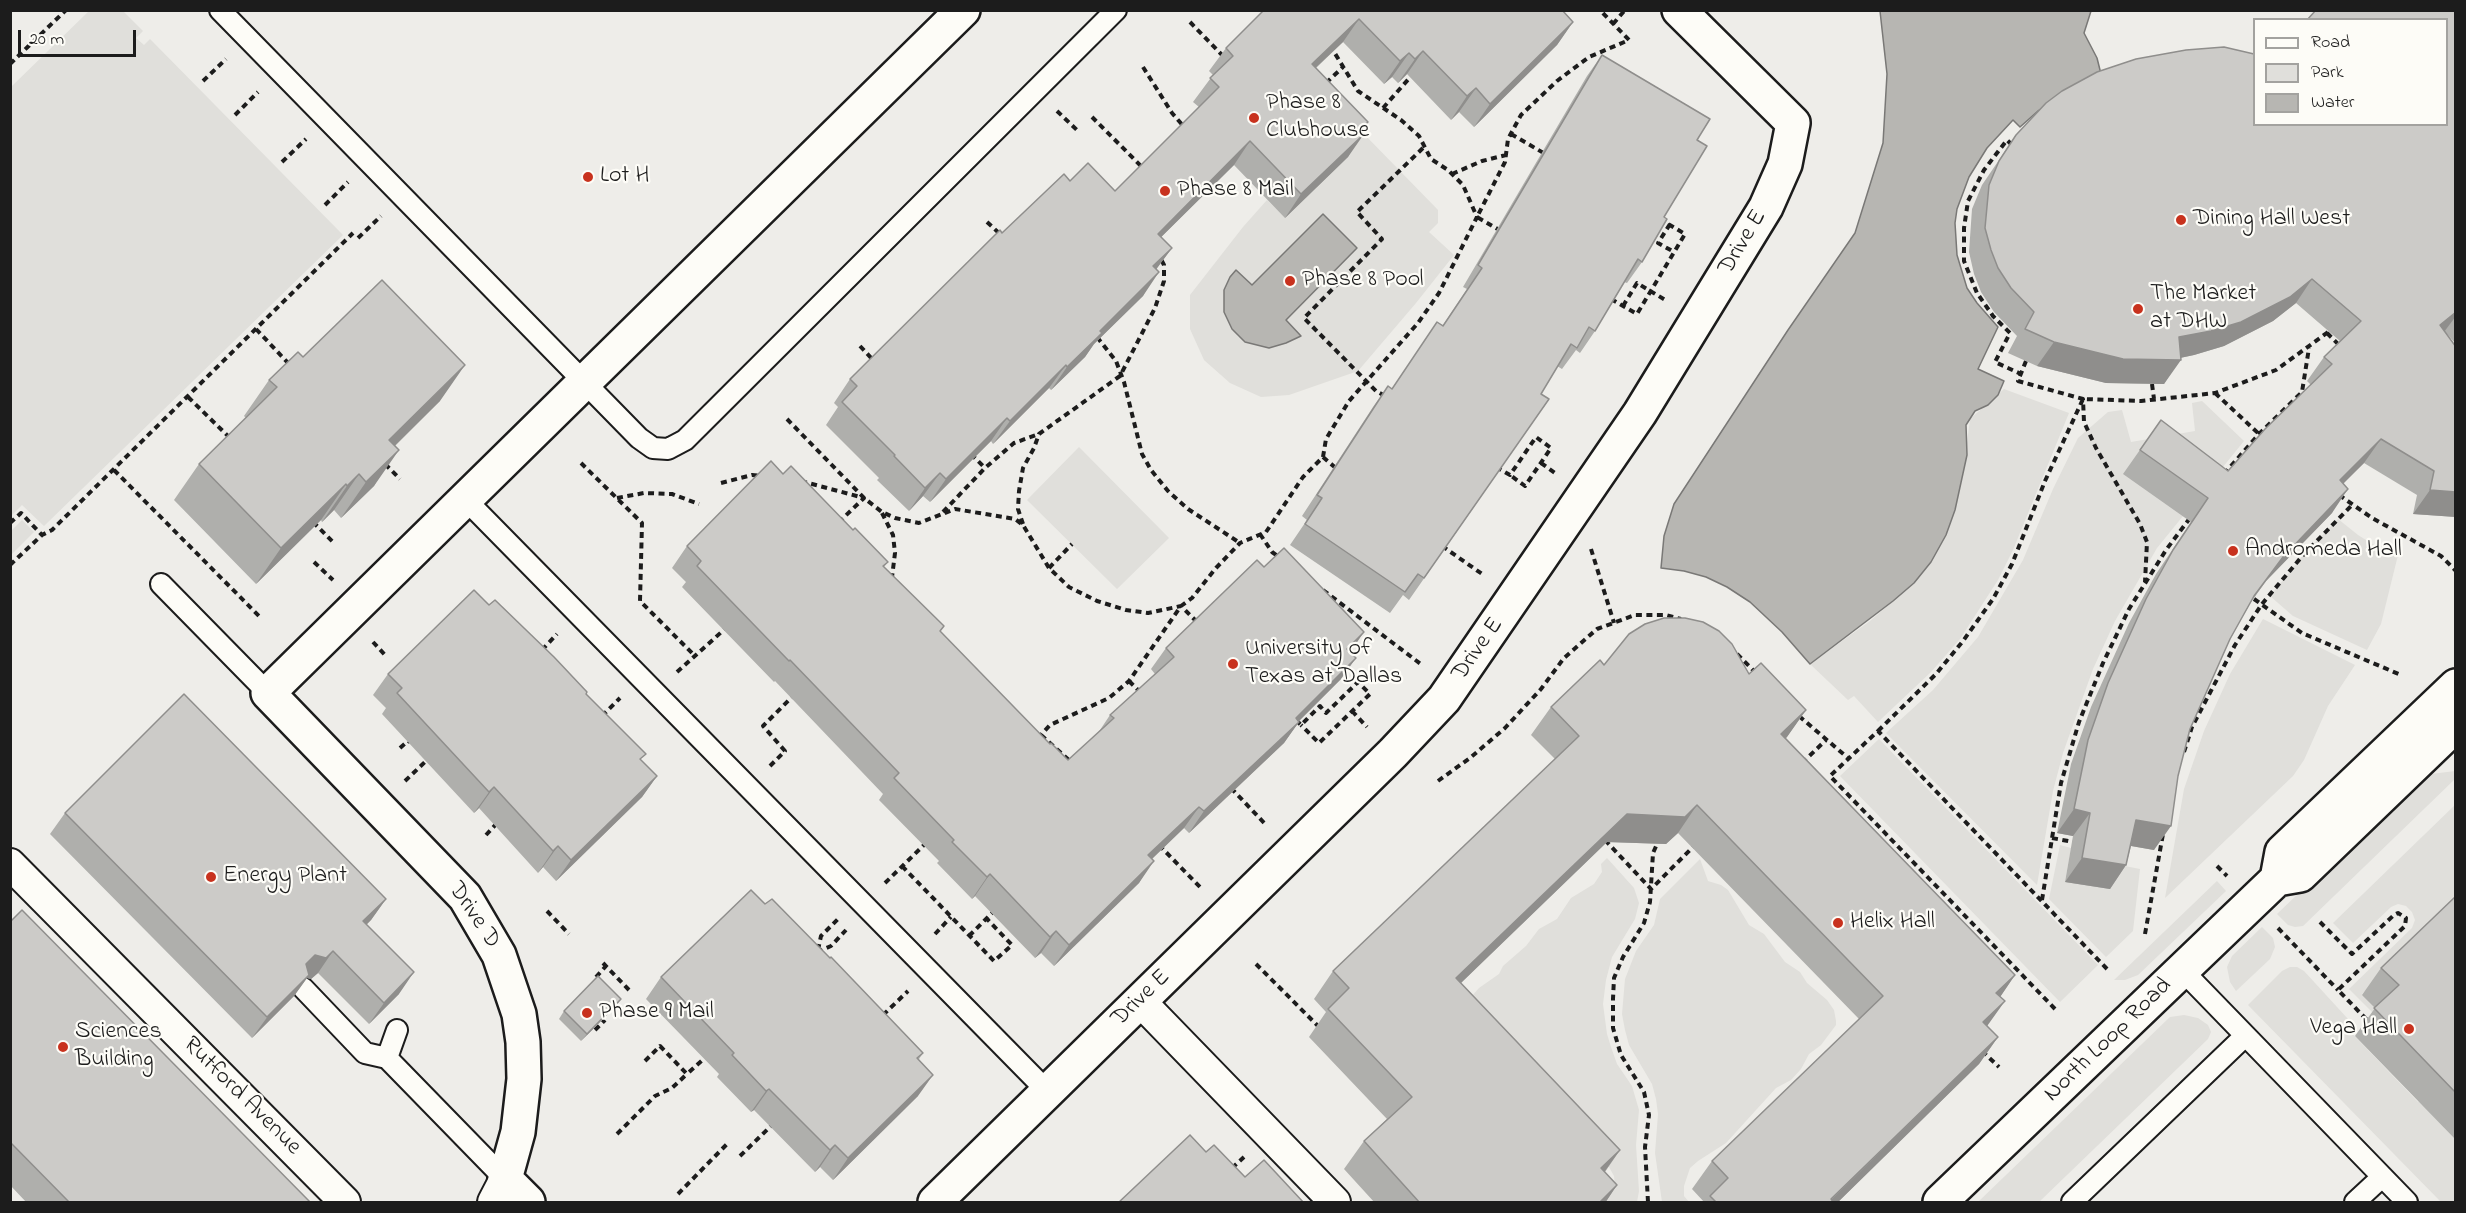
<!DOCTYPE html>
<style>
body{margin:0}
#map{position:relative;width:2466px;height:1213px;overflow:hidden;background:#fdfcf7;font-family:"Indie Flower",sans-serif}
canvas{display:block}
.frame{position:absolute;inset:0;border:12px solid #1c1c1c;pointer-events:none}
.legend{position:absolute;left:2253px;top:18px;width:195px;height:108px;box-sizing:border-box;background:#fdfcf7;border:2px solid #a3a29f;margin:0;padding:8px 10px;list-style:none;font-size:18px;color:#1c1c1c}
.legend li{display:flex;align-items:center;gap:12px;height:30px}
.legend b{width:30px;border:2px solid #a3a29f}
.scale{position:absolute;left:18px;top:30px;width:118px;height:27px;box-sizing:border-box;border:3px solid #1c1c1c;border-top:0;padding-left:8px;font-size:18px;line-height:21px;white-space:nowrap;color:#1c1c1c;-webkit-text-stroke:4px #fdfcf7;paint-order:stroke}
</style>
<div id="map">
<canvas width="2466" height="1213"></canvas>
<div class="frame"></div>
<ul class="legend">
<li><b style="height:8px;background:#fdfcf7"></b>Road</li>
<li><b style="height:16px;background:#e0dfdb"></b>Park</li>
<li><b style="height:16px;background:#b7b6b2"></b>Water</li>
</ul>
<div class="scale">20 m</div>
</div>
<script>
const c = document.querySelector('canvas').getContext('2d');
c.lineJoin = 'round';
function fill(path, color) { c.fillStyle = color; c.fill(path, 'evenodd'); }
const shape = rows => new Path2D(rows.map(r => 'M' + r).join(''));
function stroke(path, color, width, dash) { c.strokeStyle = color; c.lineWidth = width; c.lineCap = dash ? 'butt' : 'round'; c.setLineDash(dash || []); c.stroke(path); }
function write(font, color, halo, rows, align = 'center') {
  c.font = font + ' "Indie Flower",sans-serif'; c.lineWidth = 4.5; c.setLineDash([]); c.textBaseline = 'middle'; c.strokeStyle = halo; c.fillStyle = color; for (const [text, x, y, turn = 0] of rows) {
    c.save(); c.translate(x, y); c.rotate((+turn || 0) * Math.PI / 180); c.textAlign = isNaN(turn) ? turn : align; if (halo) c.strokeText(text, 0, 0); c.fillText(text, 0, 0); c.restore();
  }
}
fill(shape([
 [11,11,2455,11,2455,1202,11,1202],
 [2254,20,2446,20,2446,124,2254,124]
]), '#eeede9');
fill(shape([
 [89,11,123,11,143,31,136,38,144,45,150,39,343,235,44,526,22,505,11,516,11,87],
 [1362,132,1438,210,1438,223,1429,232,1454,255,1416,303,1358,371,1289,395,1261,397,1230,383,1204,360,1190,329,1190,295,1243,227,1267,200,1285,217],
 [2004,389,2069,413,2013,550,1998,580,1960,639,1931,672,1878,722,1854,696,1848,700,1810,664,1870,621,1914,583,1955,510,1963,475,1970,419],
 [2202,401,2244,441,2157,548,2115,621,2093,669,2063,753,2053,791,2037,885,1886,733,1933,690,1978,637,2023,560,2053,489,2078,438,2108,412,2122,410,2131,442,2195,431,2192,403],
 [1079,447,1169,538,1117,589,1027,500],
 [2338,519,2358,535,2374,545,2399,551,2381,624,2367,650,2293,616,2270,596,2304,554],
 [22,520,34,532,11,555,11,531],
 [2263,619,2355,665,2328,706,2304,760,2293,776,2165,898,2184,789,2204,731,2230,674],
 [1879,739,2098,965,2060,1002,1840,776],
 [2455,771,2455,779,2303,926,2295,927,2288,925,2277,914,2418,779,2431,774],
 [2455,805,2455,904,2362,994,2379,1012,2376,1016,2349,989,2412,928,2415,920,2412,912,2406,906,2398,904,2391,907,2353,943,2333,923],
 [2060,845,2071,848,2065,881,2115,864,2140,869,2133,931,2106,957,2049,899],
 [1607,858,1634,888,1639,903,1635,919,1612,957,1606,980,1603,1004,1607,1034,1611,1047,1617,1064,1632,1086,1639,1110,1636,1145,1639,1191,1637,1202,1604,1202,1615,1186,1614,1176,1609,1167,1587,1149,1472,996,1479,988,1499,974,1503,966,1526,946,1539,929,1557,919,1571,898,1594,884,1602,872,1601,864],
 [1700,859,1708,881,1721,885,1728,890,1749,925,1764,934,1785,962,1800,972,1807,983,1827,1000,1834,1010,1836,1021,1836,1025,1821,1045,1809,1054,1801,1069,1791,1080,1776,1088,1726,1143,1698,1161,1690,1168,1684,1186,1684,1196,1689,1202,1662,1202,1655,1153,1658,1114,1656,1099,1652,1084,1629,1045,1625,1030,1622,1014,1625,979,1636,951,1654,925,1660,899],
 [2217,881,2226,891,2138,975,2125,980,2114,980],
 [2262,927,2273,938,2275,947,2270,959,2236,991,2230,982,2227,967,2232,956],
 [2290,967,2297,967,2304,971,2348,1019,2343,1024,2418,1102,2437,1084,2455,1140,2455,1202,2441,1202,2248,1005,2282,971],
 [2184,1015,2198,1018,2208,1025,2211,1032,2208,1039,2039,1202,1978,1202,2170,1017]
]), '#e0dfdb');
const water = shape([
 [1880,11,2091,11,2084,33,2097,58,2101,74,2038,111,2020,127,2013,120,1987,148,1969,177,1957,209,1955,223,1957,255,1967,288,1977,303,1998,327,1978,369,2004,381,1998,395,1988,405,1975,411,1966,425,1967,455,1955,510,1946,535,1931,562,1914,583,1893,601,1810,664,1782,632,1750,602,1727,587,1706,577,1684,571,1661,568,1664,536,1674,504,1788,330,1855,233,1883,143,1887,74,1880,11],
 [1323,214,1357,248,1286,320,1301,336,1286,343,1269,348,1245,342,1232,329,1224,312,1224,290,1230,277,1236,270,1252,285,1323,214]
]);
fill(water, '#b7b6b2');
stroke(water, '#797876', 1.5);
const service = shape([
 [220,10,639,438,653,448,668,449,685,440,1116,10],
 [466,500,1048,1092],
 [161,584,268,693],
 [2182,970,2407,1202],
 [303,988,365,1053,387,1058],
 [397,1030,387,1058,505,1179],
 [2072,1202,2245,1036],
 [2355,1202,2382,1177]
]);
const pedestrian = shape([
 [10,864,345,1202],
 [1140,1001,1335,1202],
 [493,1202,505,1179]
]);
const minor = shape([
 [2277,879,2282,852,2456,686],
 [528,1202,505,1179,518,1132,524,1079,523,1042,519,1014,499,955,465,897,268,693,963,10],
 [935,1202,1393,753,1444,699,1640,413,1766,207,1785,164,1793,123,1679,10],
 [1940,1202,2277,879,2300,875,2456,725]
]);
stroke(service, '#1c1c1c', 24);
stroke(pedestrian, '#1c1c1c', 34);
stroke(minor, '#1c1c1c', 38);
stroke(shape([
 [1190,22,1223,56],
 [1613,24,1625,10],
 [10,64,66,10],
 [1143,67,1172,113,1185,128],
 [203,81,226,59],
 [1326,83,1343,67],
 [1383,108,1413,74],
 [1057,111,1078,131],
 [235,115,258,92],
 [1092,117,1144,169],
 [1511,134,1547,155],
 [2012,145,2007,140,1984,170,1968,201,1964,228,1964,261,1977,293,1993,316,2010,333,1995,362,2021,374],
 [282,162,306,139],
 [1452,174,1482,161,1506,155],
 [325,205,348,182],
 [987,222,1000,234],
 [1670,224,1658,243,1674,252],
 [1501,231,1477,217,1505,162,1508,139,1521,115,1557,81,1589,57,1629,40,1600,10],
 [358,238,381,216],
 [1611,299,1637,314,1685,234,1663,221],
 [1623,306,1637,283,1667,301],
 [256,329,290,365],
 [2327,333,2339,345],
 [1097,337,1116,361,1124,382,1142,454,1151,470,1168,491,1188,509,1240,543],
 [860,346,874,361],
 [2026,361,2018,381,2083,399,2084,422,2096,448,2140,524,2147,542,2145,582],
 [2152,384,2154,399],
 [2215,393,2259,434],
 [1385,396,1376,391,1304,318,1382,239,1357,212,1425,146],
 [188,397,230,438],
 [787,419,864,498,882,512,895,518,919,523,955,509,1015,519,1023,525,1049,568,1069,587,1097,601,1126,610,1148,613,1181,606,1198,623],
 [971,454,985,468],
 [1323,457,1338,470],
 [581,463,642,523,640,601,694,655],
 [1541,463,1555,473],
 [385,464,400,479],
 [1496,467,1510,475,1536,437,1551,448,1525,486,1510,475],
 [114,470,259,616],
 [2224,474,2259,434,2302,392,2309,348],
 [801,481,864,498,839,522],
 [721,483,752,475,761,476],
 [2339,495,2372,518,2441,556,2456,571],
 [617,498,644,493,672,494,699,504],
 [943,512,985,468,1014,443,1039,434],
 [882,513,893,535,895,553,892,577],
 [313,522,334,543],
 [10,523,21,513,42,535],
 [1023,524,1018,509,1019,491,1023,468,1034,448,1039,434,1120,376,1155,308,1164,281,1164,265,1161,259],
 [1260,534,1272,552,1279,557],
 [1442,546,1485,576],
 [1591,549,1614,623],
 [314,562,333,580],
 [10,565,42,535,52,530,353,233],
 [1049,568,1072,544],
 [1323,590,1422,665],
 [2254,599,2302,633,2401,675],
 [373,642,385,655],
 [542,650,557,634],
 [1737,654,1755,672],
 [677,672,727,627],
 [1129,681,1141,693],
 [1352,711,1367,727],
 [602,716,620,698],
 [1799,716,1848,758],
 [1296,720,1301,725,1320,706,1326,713,1358,682,1370,694,1319,743,1301,725],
 [1878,731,1936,674,1963,641,1993,599,2012,564,2045,481,2083,399,2141,401,2215,393,2276,370,2331,330],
 [1041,735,1071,762],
 [1038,738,1050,725,1109,698,1129,681,1181,606,1192,598,1216,568,1240,543,1266,532,1303,477,1323,457,1326,439,1349,401,1418,323,1439,293,1477,217,1463,185,1448,170,1431,159,1419,136,1401,120,1358,91,1331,47],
 [400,748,408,741,410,742],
 [2184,752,2192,727,2235,645,2262,604,2304,554,2352,505],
 [1802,763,1826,740],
 [770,766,785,751,763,726,793,696],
 [405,781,427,760],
 [1438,781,1470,758,1505,728,1541,689,1564,658,1597,629,1635,615,1666,615,1681,619],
 [1231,788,1267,826],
 [486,835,498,822],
 [2052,838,2073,842],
 [1605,840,1651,889,1695,845],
 [1159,845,1202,889],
 [902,866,994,961,1012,945,987,919],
 [2217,866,2227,876],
 [885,883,925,844],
 [2042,900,2061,783,2079,722,2103,663,2129,609,2166,550,2190,518],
 [547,911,569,934],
 [2320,922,2352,954,2394,915,2398,913,2406,918,2405,926,2338,990,2368,1021],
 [2278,928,2338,990],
 [935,934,951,917],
 [2145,934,2163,834],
 [969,936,994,911],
 [818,950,821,936,838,919],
 [817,952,831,946,846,930],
 [603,963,629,990],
 [1256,964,1319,1027],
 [596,977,606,966],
 [2055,1009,1830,776,1878,731,2108,970],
 [883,1015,908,991],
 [595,1030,605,1020],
 [1982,1051,1999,1067],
 [645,1061,660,1046,687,1074,707,1056],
 [617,1134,655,1096,672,1088,687,1074],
 [740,1156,772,1125],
 [1232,1168,1244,1157],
 [678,1194,728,1143],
 [1648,1202,1645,1147,1649,1115,1644,1092,1621,1055,1613,1028,1613,999,1614,978,1623,957,1644,923,1650,902,1653,853,1657,844]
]), '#1c1c1c', 4, [6, 4.5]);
stroke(service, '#fdfcf7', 20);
stroke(pedestrian, '#fdfcf7', 30);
stroke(minor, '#fdfcf7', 33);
fill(shape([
 [1264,10,1573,22,1557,45,1474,127,1459,112,1451,120,1407,74,1398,83,1392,77,1384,84,1343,42,1316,68,1368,122,1361,131,1348,157,1285,218,1234,165,1161,237,1172,248,1156,269,1143,296,1094,344,1085,357,1051,390,1049,388,993,444,991,441,930,502,923,496,909,511,877,480,879,478,826,425,838,407,834,403,850,379,1002,233,1070,181,1115,191,1199,107,1193,102,1213,75,1209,71,1226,48],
 [2456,10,2456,344,2447,334,2456,517,2413,514,2417,495,2364,463,2343,483,2332,513,2266,581,2251,602,2230,639,2190,729,2154,850,2131,846,2126,865,2110,889,2065,882,2073,836,2057,833,2071,764,2091,707,2129,623,2156,574,2191,522,2123,474,2161,420,2228,471,2311,385,2307,381,2324,357,2340,341,2296,303,2273,321,2224,346,2194,355,2180,358,2164,384,2106,383,2037,366,2008,353,2017,336,1994,312,1981,292,1974,274,1969,252,1972,209,1982,185,2016,135,2254,124],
 [1602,55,1697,140,1664,217,1642,262,1627,283,1624,282,1595,331,1580,353,1576,350,1562,369,1557,366,1541,394,1549,399,1409,600,1403,595,1390,613,1290,545,1307,520,1302,516,1373,407,1388,386,1392,389,1437,322,1443,325,1467,289,1463,287,1587,76],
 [269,380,440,401,395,446,374,486,341,518,334,510,322,522,321,520,256,584,174,500,199,464,246,418,244,416],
 [783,474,853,530,888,562,884,567,940,632,1050,744,1068,760,1098,733,1110,715,1155,674,1151,669,1166,648,1350,652,1341,679,1299,721,1284,743,1189,833,1184,828,1152,859,1139,883,1054,966,1041,953,1035,958,975,896,972,899,937,863,939,861,879,800,883,794,775,681,774,682,682,587,686,582,672,568,687,546],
 [489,605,586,694,641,760,657,776,642,797,556,881,543,867,538,873,479,808,474,813,382,714,386,708,373,695,388,674],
 [1604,665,1749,674,1806,710,1786,738,2015,975,2000,997,1987,1026,1998,1037,1979,1064,1837,1203,1705,1203,1692,1189,1712,1161,1859,1019,1678,833,1666,844,1607,842,1461,983,1620,1150,1605,1172,1617,1185,1605,1203,1375,1203,1344,1169,1364,1141,1387,1119,1309,1037,1326,1012,1314,999,1333,971,1555,759,1531,735,1551,707],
 [65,813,386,899,371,920,366,925,399,994,369,1024,318,973,311,979,307,978,294,996,252,1038,50,834],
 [2456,896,2456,1140,2355,1036,2375,1008,2362,995,2381,968],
 [765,904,830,958,923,1053,919,1059,918,1096,833,1180,820,1167,815,1172,754,1110,751,1112,717,1077,719,1074,646,999,661,977],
 [10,922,311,1203,27,1203,10,1185],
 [616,1006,581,1041,559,1019,564,1011]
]), '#afafac');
fill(shape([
 [1359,19,1343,42,1295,87,1312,64],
 [1573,22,1557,45,1474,127,1490,104],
 [1423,51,1407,74,1398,83,1415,59],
 [1409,53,1392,77,1384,84,1400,61],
 [1476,88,1459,112,1451,120,1467,96],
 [1364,134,1348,157,1285,218,1301,194],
 [1250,141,1234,165,1141,257,1158,234],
 [1172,248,1155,271,1153,266],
 [1159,272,1143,296,1094,344,1085,357,1051,390,1067,367,1100,331],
 [2312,279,2296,303,2273,321,2224,346,2194,355,2170,360,2181,360,2164,384,2106,383,2037,366,2054,342,2179,337],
 [2456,312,2456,316,2444,332,2440,325],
 [465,365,440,401,364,476,389,440],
 [1066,365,1049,388,993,444,1010,421],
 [1007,418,991,441,930,502,946,479],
 [2381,439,2364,463,2323,504,2340,480],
 [399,450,374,486,341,518,366,482],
 [940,473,923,496,909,511,925,488],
 [359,474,334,510,322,522,347,486],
 [346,484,321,520,256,584,281,548],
 [2348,489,2332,513,2266,581,2238,620,2283,557],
 [2430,490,2456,492,2456,517,2413,514],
 [1364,632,1349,654,1347,649],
 [1356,658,1341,679,1283,737,1299,722,1284,743,1189,833,1204,811],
 [1806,710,1787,737,1762,761,1781,734],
 [657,776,642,797,556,881,571,860],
 [494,787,479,808,474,813,489,792],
 [1697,805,1678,833,1666,844,1607,842,1437,1006,1456,978,1627,814],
 [1199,807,1184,828,1133,877,1148,855],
 [2074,809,2090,813,2073,836,2057,833],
 [2136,820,2171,826,2154,850,2120,844],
 [558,846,543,867,538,873,553,851],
 [2082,858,2126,865,2110,889,2065,882],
 [1154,861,1139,883,1054,966,1069,945],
 [990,874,975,896,972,899,987,877],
 [386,899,371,920,348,943,363,921],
 [1056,931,1041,953,1035,958,1050,937],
 [333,951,318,973,311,979,307,978,294,996,252,1038,306,964,315,955],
 [414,972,399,994,369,1024,384,1003],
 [2015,975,1996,1003,1996,993],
 [621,999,616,1006,581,1041,587,1034],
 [2005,1001,1985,1029,1983,1022],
 [1998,1037,1979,1064,1837,1203,1828,1203],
 [933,1075,918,1096,833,1180,848,1158],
 [769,1089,754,1110,751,1112,766,1091],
 [835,1145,820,1167,815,1172,830,1150],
 [1620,1150,1600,1178,1601,1168],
 [1617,1185,1605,1203,1599,1203]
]), '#8f8e8c');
const building = shape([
 [1264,10,1562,10,1573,22,1490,104,1476,88,1467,96,1423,51,1415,59,1409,53,1400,61,1359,19,1312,64,1368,122,1360,130,1364,134,1301,194,1250,141,1158,234,1172,248,1153,266,1159,272,1100,331,1102,333,1067,367,1066,365,1010,421,1007,418,946,479,940,473,925,488,894,456,895,455,842,402,857,386,850,379,1000,230,1002,233,1064,174,1070,181,1088,163,1115,191,1219,87,1210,78,1233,56,1226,48,1264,10],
 [2316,10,2456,10,2456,312,2440,325,2456,347,2456,492,2430,490,2434,471,2381,439,2340,480,2348,489,2283,557,2254,596,2230,639,2190,729,2178,776,2171,826,2136,820,2126,865,2082,858,2090,813,2074,809,2088,740,2108,683,2146,599,2173,550,2208,498,2140,450,2161,420,2228,471,2265,429,2332,364,2324,357,2361,321,2312,279,2290,297,2241,322,2211,331,2179,337,2181,360,2123,359,2054,342,2025,329,2034,312,2011,288,1998,268,1991,250,1985,228,1989,185,1999,161,2016,135,2046,103,2062,91,2097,72,2136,59,2186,50,2224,47,2254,54,2254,124,2446,124,2446,20,2307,20,2316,10],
 [1602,55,1710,119,1697,140,1707,146,1664,217,1667,219,1642,262,1638,259,1595,331,1589,327,1577,348,1571,344,1541,394,1549,399,1424,578,1418,574,1405,592,1305,524,1322,498,1317,495,1388,386,1392,389,1437,322,1443,326,1482,268,1478,265,1602,55],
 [382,280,465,365,389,440,399,450,366,482,359,474,347,486,346,484,281,548,199,464,277,387,269,380,298,352,303,357,382,280],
 [771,461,783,474,791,466,853,530,855,528,888,562,883,566,944,626,940,631,1050,744,1051,743,1068,760,1114,718,1110,715,1174,657,1166,648,1257,560,1264,567,1284,548,1364,632,1347,649,1356,658,1296,718,1299,722,1204,811,1199,807,1148,855,1154,861,1069,945,1056,931,1050,937,990,874,987,877,952,842,954,840,894,778,899,773,790,660,789,661,697,566,701,561,687,546,771,461],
 [474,590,489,605,495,600,554,657,587,692,586,694,646,754,640,759,657,776,571,860,558,846,553,851,494,787,489,792,397,693,402,688,388,674,474,590],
 [1664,618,1685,618,1703,622,1719,631,1732,644,1749,674,1761,663,1806,710,1781,734,2015,975,1996,993,2005,1001,1983,1022,1998,1037,1831,1199,1834,1203,1717,1203,1710,1196,1728,1178,1712,1161,1883,996,1697,805,1685,817,1627,814,1456,978,1620,1150,1601,1168,1617,1185,1599,1203,1420,1203,1364,1141,1412,1097,1328,1009,1349,988,1333,971,1579,736,1551,707,1600,660,1604,665,1629,634,1645,624,1664,618],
 [184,694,386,899,363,921,414,972,384,1003,333,951,326,958,315,955,306,964,309,975,267,1017,65,813,184,694],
 [751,890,765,904,772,899,830,958,831,957,923,1053,917,1058,933,1075,848,1158,835,1145,830,1150,769,1089,766,1091,732,1055,734,1053,661,977,751,890],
 [2456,896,2456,1093,2374,1008,2399,985,2381,968,2456,896],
 [22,910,311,1203,70,1203,10,1142,10,922,22,910],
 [598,976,621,999,587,1034,564,1011,598,976],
 [1190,1135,1206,1152,1214,1145,1245,1177,1264,1160,1304,1203,1118,1203,1190,1135]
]);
fill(building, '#cccbc8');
stroke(building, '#8f8e8c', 1.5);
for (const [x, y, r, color] of [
 [1254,118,6,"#c8321e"],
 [588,177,6,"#c8321e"],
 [1165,191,6,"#c8321e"],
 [2181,220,6,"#c8321e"],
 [1290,281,6,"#c8321e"],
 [2138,309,6,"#c8321e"],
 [2233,551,6,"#c8321e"],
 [1233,664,6,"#c8321e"],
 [211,877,6,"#c8321e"],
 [1838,923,6,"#c8321e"],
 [587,1013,6,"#c8321e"],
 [2409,1029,6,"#c8321e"],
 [63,1047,6,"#c8321e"]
]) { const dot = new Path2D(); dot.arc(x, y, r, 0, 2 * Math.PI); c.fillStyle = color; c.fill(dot); stroke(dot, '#fdfcf7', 2); }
write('24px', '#1c1c1c', '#fdfcf7', [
 ["Phase 8",1266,104],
 ["Clubhouse",1266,132],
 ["Lot H",600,177],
 ["Phase 8 Mail",1177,191],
 ["Dining Hall West",2193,220],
 ["Phase 8 Pool",1302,281],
 ["The Market",2150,295],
 ["at DHW",2150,323],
 ["Andromeda Hall",2245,551],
 ["University of",1245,650],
 ["Texas at Dallas",1245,678],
 ["Energy Plant",223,877],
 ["Helix Hall",1850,923],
 ["Phase 9 Mail",599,1013],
 ["Vega Hall",2397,1029,"right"],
 ["Sciences",75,1033],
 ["Building",75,1061]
], 'left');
write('24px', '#1c1c1c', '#fdfcf7', [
 ["Drive E",1744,243,-59],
 ["Drive E",1479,650,-55],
 ["Drive D",473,916,56],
 ["Drive E",1142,999,-44],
 ["North Loop Road",2109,1041,-44],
 ["Rutford Avenue",241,1097,45]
]);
</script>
